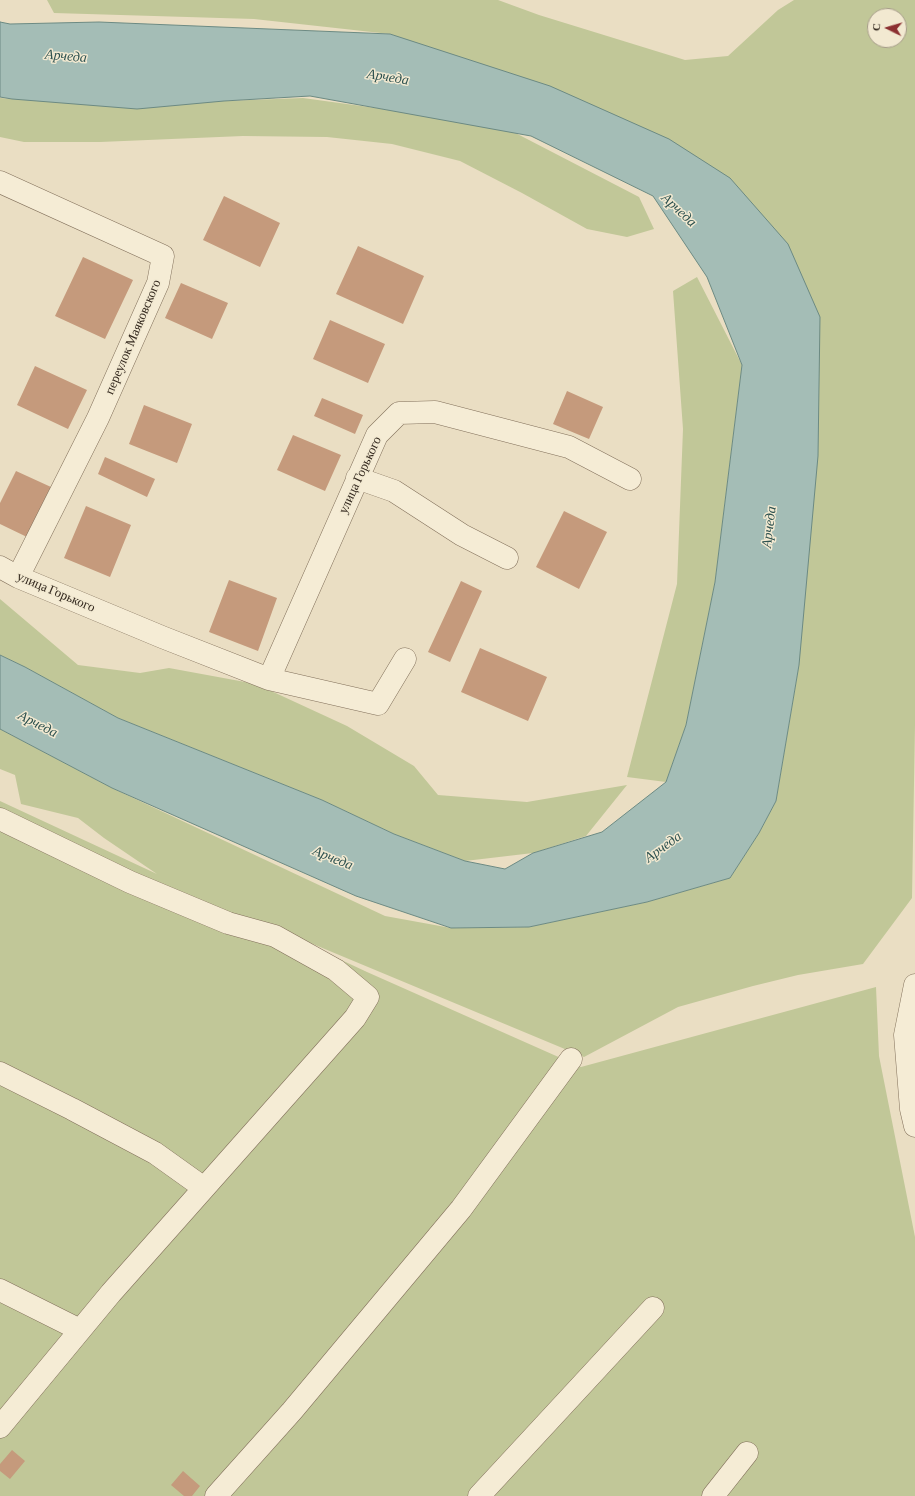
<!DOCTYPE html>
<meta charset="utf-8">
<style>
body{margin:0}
#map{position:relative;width:915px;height:1496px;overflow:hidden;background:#eadec3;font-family:"Crimson Pro",serif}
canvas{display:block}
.north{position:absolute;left:867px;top:8px;width:40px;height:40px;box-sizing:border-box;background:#f2e9d1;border:1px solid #a69c89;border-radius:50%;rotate:275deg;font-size:11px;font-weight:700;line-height:16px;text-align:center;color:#33281e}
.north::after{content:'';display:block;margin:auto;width:14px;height:18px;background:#8c3031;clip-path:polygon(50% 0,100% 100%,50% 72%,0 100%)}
</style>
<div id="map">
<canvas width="915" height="1496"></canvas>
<div class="north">С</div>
</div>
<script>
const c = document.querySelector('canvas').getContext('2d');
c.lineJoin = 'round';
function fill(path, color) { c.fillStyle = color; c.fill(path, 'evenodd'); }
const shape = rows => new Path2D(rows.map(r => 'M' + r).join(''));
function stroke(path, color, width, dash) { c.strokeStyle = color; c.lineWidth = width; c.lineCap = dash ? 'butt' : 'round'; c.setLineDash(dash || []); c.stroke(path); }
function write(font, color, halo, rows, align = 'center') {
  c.font = font + ' "Crimson Pro",serif'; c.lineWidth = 3; c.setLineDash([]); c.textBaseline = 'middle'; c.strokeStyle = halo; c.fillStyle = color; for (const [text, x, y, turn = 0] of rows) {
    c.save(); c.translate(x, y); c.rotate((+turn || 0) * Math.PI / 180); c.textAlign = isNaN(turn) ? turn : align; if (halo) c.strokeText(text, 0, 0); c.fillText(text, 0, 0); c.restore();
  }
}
fill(shape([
 [47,0,498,0,539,15,685,60,728,56,778,10,794,0,915,0,915,725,912,898,863,964,798,975,753,986,678,1007,584,1057,260,922,367,972,581,1067,876,987,879,1056,915,1237,915,1496,0,1496,0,801,157,874,104,838,78,818,21,804,15,775,0,769,0,729,112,788,385,916,451,928,529,927,647,902,730,878,759,833,776,801,799,665,788,244,390,34,254,19,54,13],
 [875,16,899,16,899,40,875,40],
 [0,98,12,99,224,101,303,98,500,125,639,197,654,229,627,237,587,229,522,193,460,161,392,144,327,137,243,136,100,142,24,142,0,137],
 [697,277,742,365,715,582,686,725,666,782,627,777,677,584,683,429,673,291],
 [0,599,78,665,140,673,169,668,256,684,347,726,414,766,438,795,527,802,627,785,586,836,533,853,465,861,394,834,322,800,118,718,25,667,0,655]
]), '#c1c798');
const water = shape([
 [0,22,10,24,99,22,390,34,550,86,669,139,730,178,788,244,820,317,818,456,799,665,776,801,759,833,730,878,647,902,529,927,451,928,356,896,112,788,0,729,0,655,25,667,118,718,322,800,394,834,465,861,505,869,533,853,602,832,666,782,686,725,715,582,742,365,707,277,653,196,531,136,310,96,224,101,137,109,12,99,0,97,0,22]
]);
fill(water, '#a4bdb6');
stroke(water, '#6c8a83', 1);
fill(shape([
 [224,196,280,223,260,267,203,240],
 [358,246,424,276,403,324,336,294],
 [83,257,133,280,105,339,55,316],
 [181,283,228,303,212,339,165,318],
 [330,320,385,344,368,383,313,359],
 [35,366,87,390,68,429,17,405],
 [567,391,603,407,589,439,553,424],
 [322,398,363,415,355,434,314,416],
 [144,405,192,424,177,463,129,444],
 [293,435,341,455,325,491,277,470],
 [105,457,155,479,147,497,98,474],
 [16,471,51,487,27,537,0,524,0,503],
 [86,506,131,525,110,577,64,558],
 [564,511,607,532,579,589,536,567],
 [229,580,277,598,258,651,209,632],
 [461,581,482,591,450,662,428,652],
 [480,648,547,677,528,721,461,692],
 [12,1450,25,1461,10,1479,0,1471,0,1464],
 [183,1471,200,1486,192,1496,184,1496,171,1485]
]), '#c59a7c');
const minor = shape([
 [0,182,163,256,158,283,98,418,18,577],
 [357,478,394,491,462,535,507,558],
 [0,567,18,577,162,637,269,679,378,704,405,659],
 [269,679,377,435,399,413,435,412,569,447,630,479],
 [0,819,130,882,228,923,275,936,336,970,368,997,355,1018,111,1293,0,1427],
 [915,985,905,1035,911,1109,915,1126],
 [0,1073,72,1109,155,1153,204,1188],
 [0,1290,80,1330],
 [216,1496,292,1411,461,1209,571,1059],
 [479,1496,653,1308],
 [713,1496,747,1453]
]);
stroke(minor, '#82705b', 23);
stroke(minor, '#f5ecd5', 22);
write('13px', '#33281e', '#f2e9d1', [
 ["переулок Маяковского",133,337,-67],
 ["улица Горького",360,475,-65],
 ["улица Горького",56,592,23]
]);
write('italic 14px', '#2e5250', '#f2e9d1', [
 ["Арчеда",66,56,5],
 ["Арчеда",388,77,9],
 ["Арчеда",679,210,43],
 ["Арчеда",769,527,-83],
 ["Арчеда",38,724,27],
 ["Арчеда",663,847,-36],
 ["Арчеда",333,858,22]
]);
</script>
